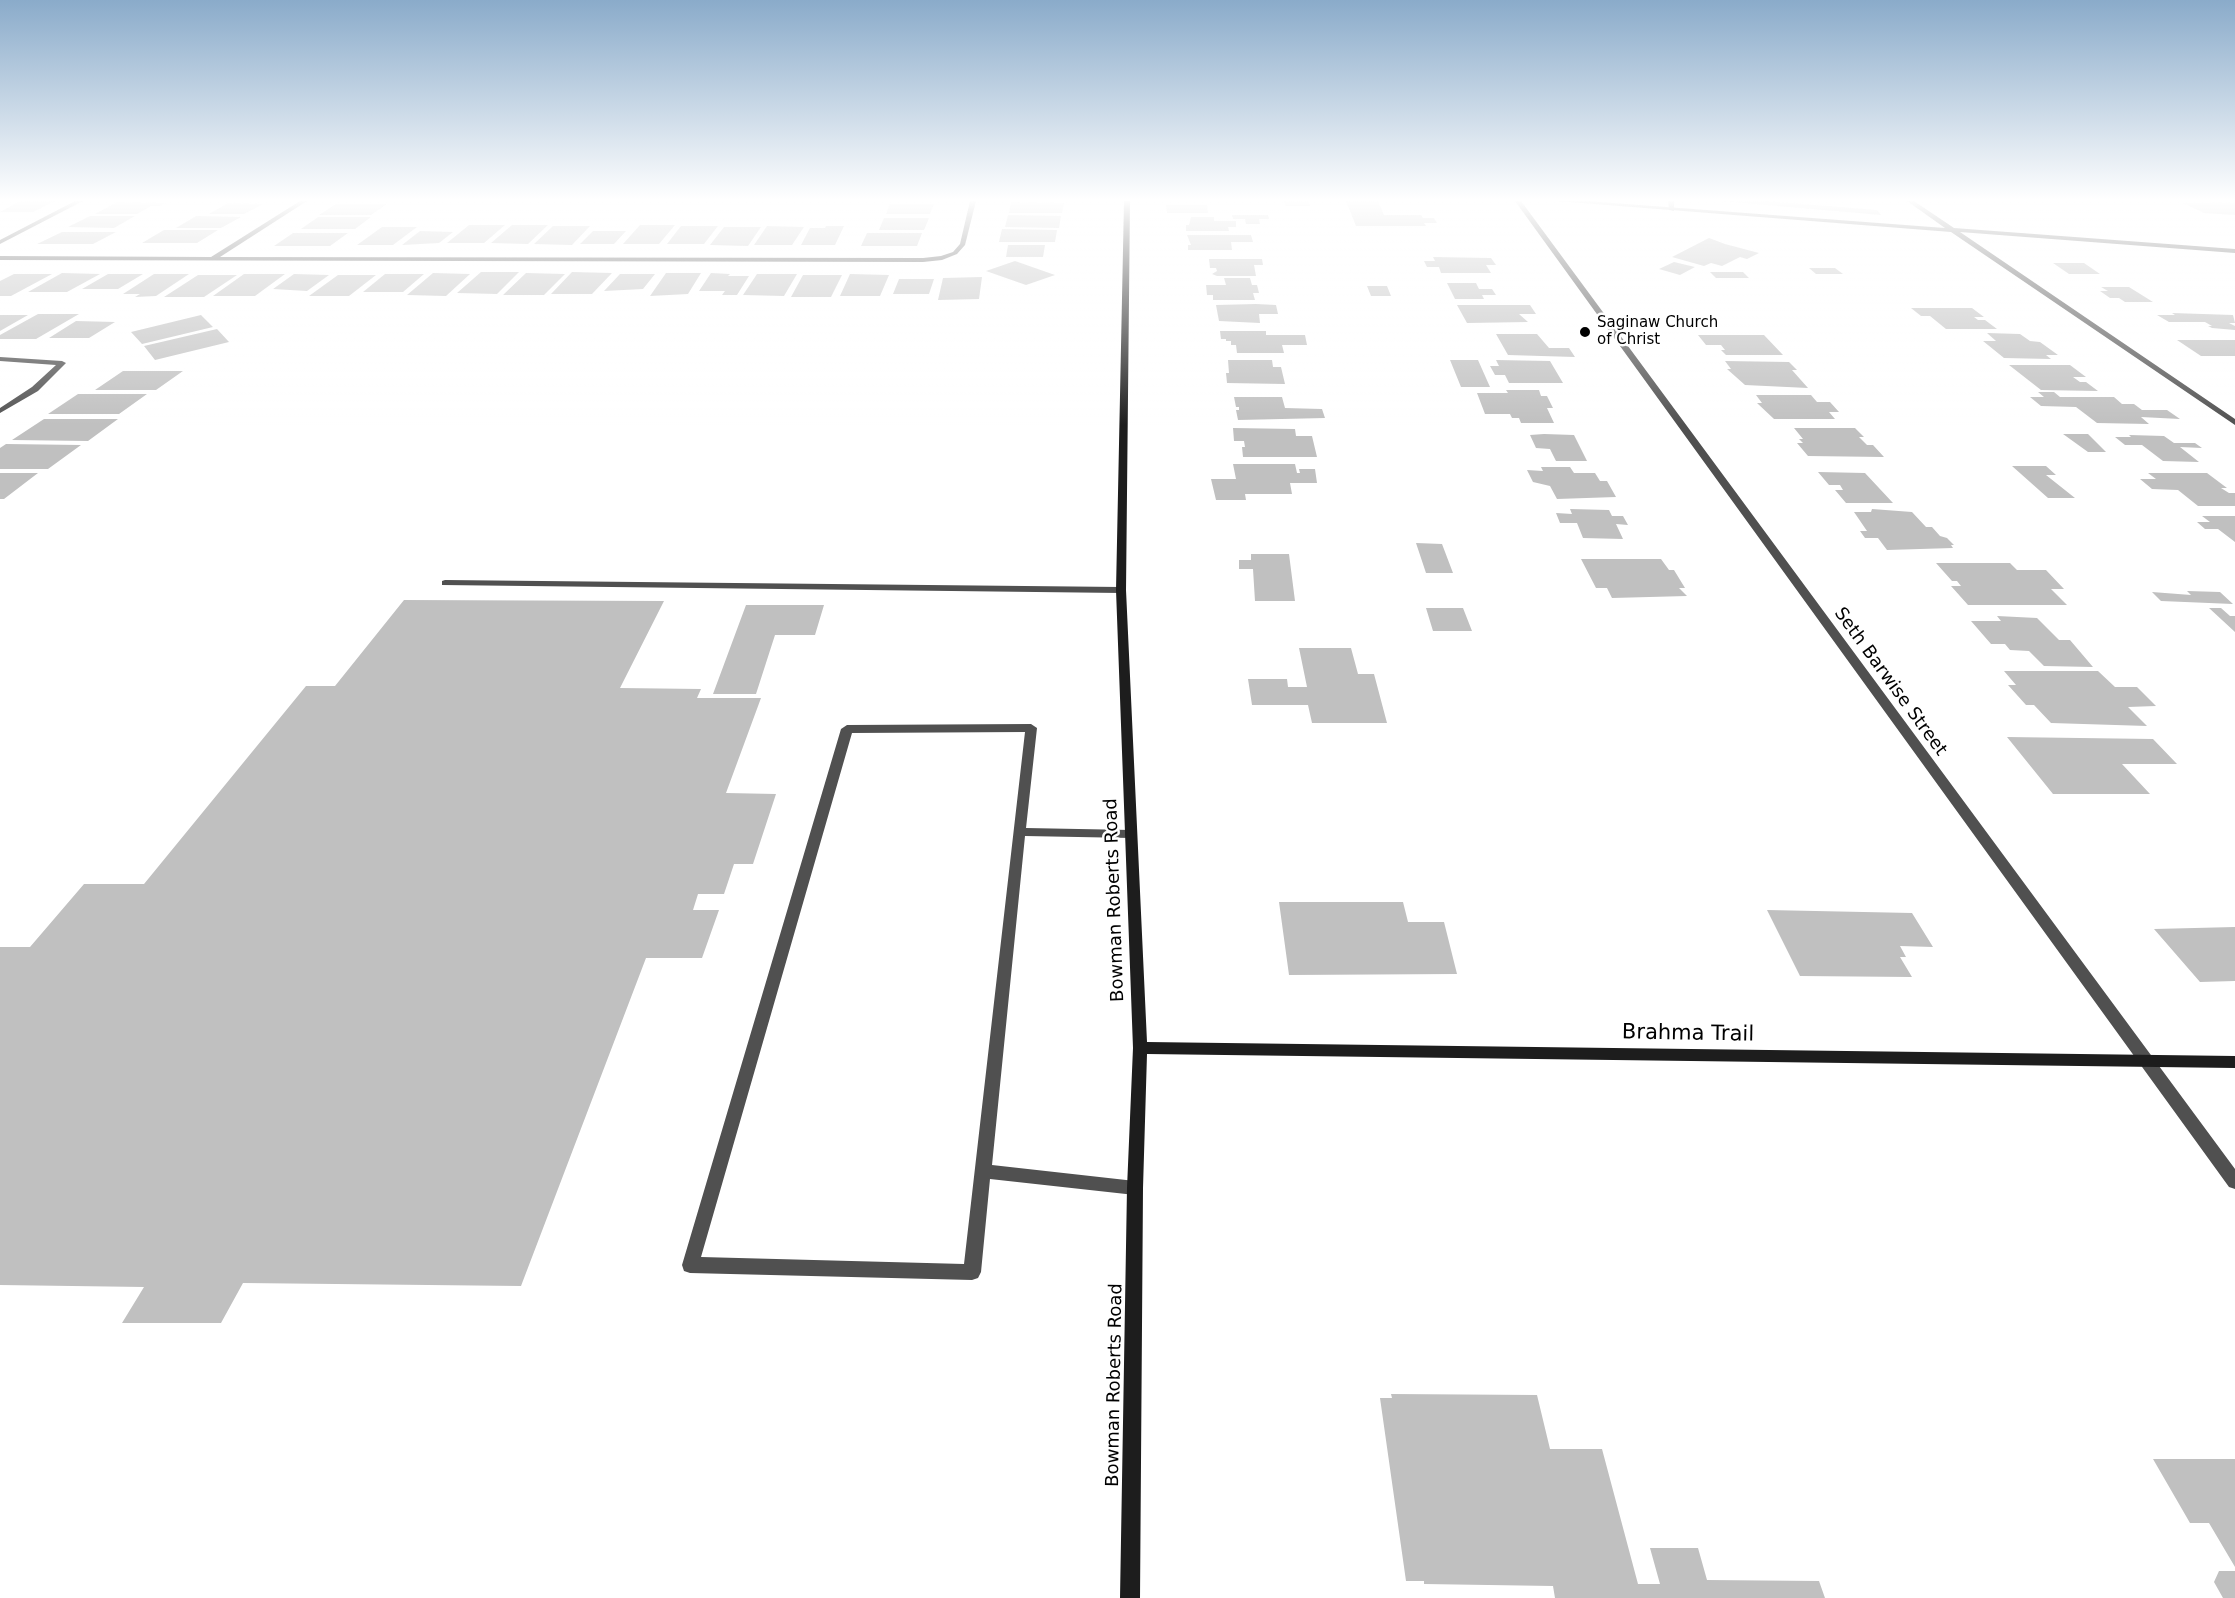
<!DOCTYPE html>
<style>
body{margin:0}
canvas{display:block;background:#fff}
</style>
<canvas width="2235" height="1598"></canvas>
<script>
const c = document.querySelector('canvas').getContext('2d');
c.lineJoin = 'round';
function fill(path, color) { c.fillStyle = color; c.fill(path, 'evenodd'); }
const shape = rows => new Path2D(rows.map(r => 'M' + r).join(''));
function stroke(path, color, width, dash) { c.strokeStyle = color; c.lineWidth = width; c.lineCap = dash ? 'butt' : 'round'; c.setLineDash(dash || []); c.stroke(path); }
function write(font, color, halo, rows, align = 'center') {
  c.font = font + ' "DejaVu Sans",sans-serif'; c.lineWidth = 5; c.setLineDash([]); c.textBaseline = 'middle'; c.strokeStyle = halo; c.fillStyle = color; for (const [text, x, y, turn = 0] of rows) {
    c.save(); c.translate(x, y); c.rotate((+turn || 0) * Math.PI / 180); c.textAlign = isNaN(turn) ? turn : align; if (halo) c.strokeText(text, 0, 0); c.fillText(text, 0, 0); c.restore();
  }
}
fill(shape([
 [20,201,55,201,33,212,0,212],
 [1284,201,1308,201,1310,206,1286,206],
 [1346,201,1378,201,1384,215,1421,215,1423,218,1434,218,1437,223,1424,223,1426,226,1356,226],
 [1721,201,1766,201,1877,210,1881,215],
 [117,202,166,203,159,206,151,206,137,214,95,214],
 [1011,202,1064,203,1062,213,1009,213],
 [2210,202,2235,203,2235,215,2204,213,2183,203,2212,203],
 [228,203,263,204,244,214,209,214],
 [336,204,387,204,371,215,319,215],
 [890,204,934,204,930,214,886,214],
 [1166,205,1207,205,1208,213,1167,213],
 [1008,215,1061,216,1059,228,1005,227],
 [1232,215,1268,215,1269,219,1259,219,1260,224,1246,224,1245,219,1233,219],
 [90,216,135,216,114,228,68,227],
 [196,216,241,217,221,228,176,228],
 [318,217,371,217,355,229,301,229],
 [1191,217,1214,217,1214,221,1236,221,1236,227,1228,227,1229,231,1186,231,1186,225,1189,225],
 [884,218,929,218,924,230,879,230],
 [469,225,505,225,484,243,447,243],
 [512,225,548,225,528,244,491,243],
 [640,225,675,225,659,244,623,244],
 [553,226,590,226,572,245,534,244],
 [681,226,718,226,704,244,667,244],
 [767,226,804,227,792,245,754,245],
 [826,226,844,226,835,245,801,245,810,228,825,228],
 [382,227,417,227,393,245,357,245],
 [724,227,761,227,748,246,710,245],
 [1002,229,1057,230,1055,242,999,242],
 [164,230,218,230,197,243,142,243],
 [420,231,453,232,439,243,402,245],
 [593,231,626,231,614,244,580,244],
 [62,232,116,232,93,244,37,244],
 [293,233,348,233,330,246,274,246],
 [867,233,922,233,917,246,861,246],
 [1187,235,1251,235,1253,242,1231,242,1232,250,1188,250,1188,245,1191,245],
 [1709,238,1725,244,1759,253,1747,259,1740,257,1722,266,1711,263,1704,266,1672,257],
 [1008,245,1045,245,1043,257,1006,257],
 [1433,257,1491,258,1496,265,1486,265,1491,273,1441,273,1439,267,1427,267,1424,261,1435,261],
 [1209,259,1262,259,1263,265,1254,265,1256,276,1217,276,1212,274,1217,271,1216,268,1210,268],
 [1015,261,1055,275,1026,285,986,271],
 [1674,262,1695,267,1680,275,1659,269],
 [2053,263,2084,263,2100,274,2069,274],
 [1809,268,1835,268,1843,274,1816,274],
 [481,272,519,272,497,294,457,293],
 [572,272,612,273,592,294,551,294],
 [1710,272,1743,272,1749,278,1716,278],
 [62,273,100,274,67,292,28,292],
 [433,273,470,274,446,296,407,295],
 [526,273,565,274,544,295,503,295],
 [666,273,701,273,688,294,650,296],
 [711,273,730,274,728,276,749,276,737,295,722,295,725,291,699,291],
 [14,274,52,274,11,296,0,296,0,281],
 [108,274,143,274,118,289,82,289],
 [154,274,189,274,156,296,135,297,140,294,123,294],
 [244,274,285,274,255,296,213,296],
 [294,274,329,275,307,291,273,289],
 [385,274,424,274,403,292,363,292],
 [620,274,655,274,643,289,604,291],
 [757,274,797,274,784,296,743,295],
 [850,274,889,275,880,296,840,296],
 [198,275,237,275,204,297,164,297],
 [338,275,376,275,349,296,309,296],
 [803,275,842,275,831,297,791,297],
 [982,277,979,299,938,300,943,278],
 [1224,278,1250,278,1252,285,1257,285,1259,293,1253,293,1255,300,1213,300,1213,295,1207,295,1206,285,1226,285],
 [899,279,934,279,929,294,893,294],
 [1447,283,1476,283,1479,289,1492,289,1496,295,1482,295,1484,299,1455,299],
 [1367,286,1387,286,1391,296,1371,296],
 [2101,287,2129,287,2153,302,2125,302,2119,298,2110,298,2100,291,2108,291],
 [1256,304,1276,305,1278,314,1259,314,1260,323,1219,321,1216,305],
 [1457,305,1530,305,1536,314,1519,314,1528,322,1467,323],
 [1911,308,1972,308,1984,317,1974,317,1978,320,1985,320,1997,329,1946,329,1930,316,1921,316],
 [2172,313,2233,315,2235,323,2229,323,2235,326,2235,330,2212,328,2208,326,2212,326,2205,322,2169,322,2157,315,2175,315],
 [38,314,79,314,36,339,0,339,0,335],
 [0,315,28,315,0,331],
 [201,315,213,327,142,344,131,332],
 [76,321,115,322,89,338,49,338],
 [217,329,229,342,155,360,144,346],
 [1220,331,1266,331,1266,335,1305,335,1307,345,1282,345,1284,353,1237,353,1236,345,1231,345,1231,341,1226,341,1226,339,1221,339],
 [1987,333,2020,334,2030,341,2040,342,2058,355,2046,355,2051,359,2004,358,1983,341,1996,341],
 [1496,334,1537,334,1549,348,1569,348,1575,357,1508,355],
 [1698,335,1764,335,1783,355,1726,355,1721,350,1725,350,1721,345,1706,345],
 [2177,340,2235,340,2235,356,2201,356],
 [1228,360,1272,360,1273,367,1281,367,1285,384,1227,383,1226,373,1229,373],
 [1450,360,1478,360,1490,387,1461,387],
 [1496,360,1550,361,1563,383,1509,383,1505,375,1495,375,1490,366,1499,366],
 [1725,361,1789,362,1797,370,1792,370,1808,388,1745,385,1727,369,1731,369],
 [2009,365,2070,365,2086,377,2073,377,2080,382,2086,382,2098,391,2041,390],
 [123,371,183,371,156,390,95,390],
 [1506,390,1539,390,1541,396,1547,396,1553,408,1547,408,1554,423,1521,423,1519,418,1512,418,1510,414,1485,414,1477,393,1508,393],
 [2038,392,2054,392,2060,397,2114,397,2122,404,2134,404,2142,410,2167,410,2180,419,2141,417,2149,424,2097,423,2076,407,2041,406,2030,397,2044,397],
 [78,394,147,394,119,414,48,414],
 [1756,395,1811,395,1817,402,1830,402,1839,412,1829,412,1835,419,1774,419,1757,403,1762,403],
 [1234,397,1282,397,1285,408,1322,409,1325,418,1238,420,1236,410,1239,410,1239,407,1236,407],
 [44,419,118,419,88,441,12,440],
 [1233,428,1295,429,1296,436,1312,436,1317,457,1243,457,1242,447,1245,447,1244,441,1234,441],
 [1794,428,1855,428,1864,437,1859,437,1867,445,1873,445,1884,457,1808,456,1797,443,1803,443,1799,439,1803,439],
 [1544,434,1574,435,1587,461,1556,461,1550,449,1536,448,1530,435],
 [2063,434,2088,434,2106,452,2088,452],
 [2129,435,2164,436,2174,443,2195,443,2202,448,2180,447,2199,462,2163,461,2142,445,2125,445,2115,437,2131,437],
 [6,444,81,445,48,469,0,469,0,448],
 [1233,464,1295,464,1297,473,1300,473,1299,469,1315,469,1317,483,1290,483,1292,494,1245,494,1246,500,1216,500,1211,479,1236,479],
 [2012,466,2046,466,2056,475,2046,475,2075,498,2048,498],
 [1541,467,1570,467,1574,473,1595,473,1600,481,1607,481,1616,497,1557,499,1550,486,1533,482,1527,470,1543,471],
 [1818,472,1865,473,1893,503,1846,503,1835,490,1843,490,1840,485,1829,485],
 [0,473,38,473,4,499,0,499],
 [2148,473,2207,473,2227,488,2221,488,2229,493,2235,493,2235,506,2198,506,2178,490,2152,489,2140,479,2156,479],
 [1570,509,1609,510,1612,516,1623,516,1628,525,1616,524,1623,539,1583,538,1577,523,1560,523,1556,513,1572,514],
 [1872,509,1912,512,1926,527,1932,527,1940,536,1947,538,1954,545,1951,545,1953,548,1887,550,1878,538,1865,538,1860,531,1867,531,1854,512,1871,512],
 [2202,516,2235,516,2235,542,2218,529,2205,529,2197,522,2210,522],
 [1416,543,1442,544,1453,573,1426,573],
 [1251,554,1289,554,1295,601,1255,601,1253,569,1239,569,1239,560,1251,560],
 [1581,559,1661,559,1669,570,1674,570,1685,588,1679,588,1687,596,1612,598,1607,588,1596,588],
 [1936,563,2010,563,2017,570,2046,570,2064,589,2051,589,2067,605,1968,605,1951,586,1961,586,1957,581,1952,581],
 [2187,591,2220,592,2233,604,2161,601,2152,592,2191,595],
 [404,600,664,601,620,688,701,689,697,698,761,698,726,793,776,794,753,864,734,864,724,894,698,894,693,910,719,910,702,958,646,958,521,1286,243,1283,221,1323,122,1323,144,1287,0,1285,0,947,30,947,84,884,144,884,306,686,335,686],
 [746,605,824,605,815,635,775,635,756,694,713,694],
 [1426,608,1463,608,1472,631,1433,631],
 [2209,608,2221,608,2230,616,2235,616,2235,632],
 [1997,616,2037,618,2059,640,2070,640,2093,667,2044,666,2029,651,2010,650,2005,644,1991,644,1971,621,2001,621],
 [1299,648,1351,648,1358,674,1374,674,1387,723,1312,723,1308,705,1252,705,1248,679,1287,679,1288,687,1307,687],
 [2004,671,2098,671,2115,687,2137,687,2156,706,2128,707,2147,726,2051,723,2034,705,2026,705,2008,685,2016,685],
 [2007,737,2153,739,2177,764,2122,764,2150,794,2053,794],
 [1279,902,1403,902,1408,922,1444,922,1457,974,1289,975],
 [1767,910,1912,913,1933,947,1900,946,1906,957,1900,957,1912,977,1800,976],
 [2235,927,2235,981,2200,982,2154,929],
 [1391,1394,1537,1395,1550,1449,1602,1449,1638,1584,1660,1584,1650,1548,1698,1548,1707,1580,1819,1581,1825,1598,1555,1598,1553,1586,1424,1584,1424,1581,1406,1581,1380,1398,1392,1398],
 [2153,1459,2235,1459,2235,1567,2209,1523,2190,1523],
 [2219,1571,2235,1571,2235,1598,2223,1598,2214,1582]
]), '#c0c0c0');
fill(shape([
 [1668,201,1674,201,1674,211,1669,210,1668,201],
 [445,580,1121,587,1126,590,1121,593,442,585,442,581,445,580],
 [1031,724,1037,728,1026,828,1131,830,1137,834,1131,838,1025,836,992,1165,1135,1181,1141,1183,1143,1188,1141,1193,1135,1195,990,1179,981,1272,978,1278,972,1280,690,1273,684,1271,682,1265,841,729,847,725,1031,724],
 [1025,732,964,1264,701,1257,852,733,1025,732]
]), '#505050');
fill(shape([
 [75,201,83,201,0,244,0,240,75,201],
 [300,201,307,201,220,257,923,258,941,256,953,252,960,244,970,201,976,201,965,245,957,254,942,260,923,262,0,260,0,256,211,257,300,201],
 [1515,201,1521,201,2235,1169,2235,1189,2229,1187,1515,201],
 [1556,201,1587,201,1945,228,1907,201,1914,201,1954,228,2235,249,2235,253,1960,232,2235,419,2235,425,1951,232,1556,201],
 [0,357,62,361,66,363,38,391,0,413,0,408,32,387,56,365,0,361,0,357]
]), '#505050');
fill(shape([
 [1124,201,1130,201,1126,590,1147,1042,2235,1056,2235,1068,1147,1054,1143,1188,1140,1598,1120,1598,1127,1188,1133,1048,1116,590,1124,201]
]), '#1d1d1d');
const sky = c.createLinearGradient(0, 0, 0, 425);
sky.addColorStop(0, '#8aabca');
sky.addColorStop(0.47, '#fff');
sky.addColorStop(1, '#ffffff00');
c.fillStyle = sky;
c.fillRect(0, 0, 2235, 425);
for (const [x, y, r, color] of [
 [1585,332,6,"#000"]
]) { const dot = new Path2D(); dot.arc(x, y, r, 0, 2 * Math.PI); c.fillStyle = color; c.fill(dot); stroke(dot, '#fff', 2); }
write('15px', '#000', '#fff', [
 ["Saginaw Church",1597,323],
 ["of Christ",1597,340]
], 'left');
write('18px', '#000', '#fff', [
 ["Seth Barwise Street",1890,682,54],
 ["Bowman Roberts Road",1115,900,-92],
 ["Bowman Roberts Road",1115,1385,-89]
]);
write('21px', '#000', '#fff', [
 ["Brahma Trail",1688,1034,1]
]);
</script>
